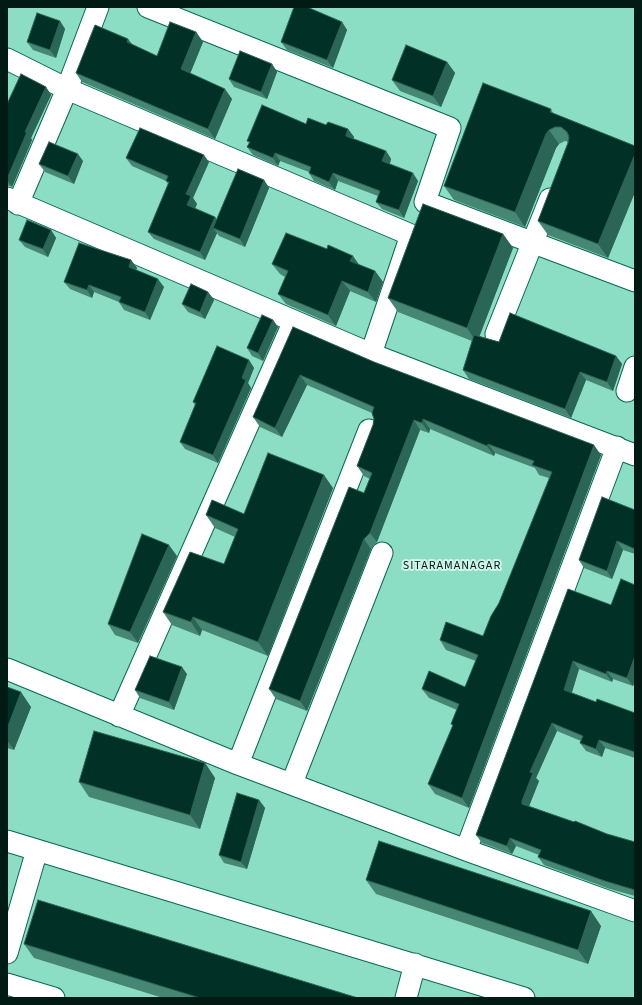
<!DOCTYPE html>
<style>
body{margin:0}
#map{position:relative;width:642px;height:1005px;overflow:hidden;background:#8bddc3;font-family:"Source Sans 3",sans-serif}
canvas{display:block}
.frame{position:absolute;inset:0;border:8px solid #011a13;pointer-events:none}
</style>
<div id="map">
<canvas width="642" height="1005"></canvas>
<div class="frame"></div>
</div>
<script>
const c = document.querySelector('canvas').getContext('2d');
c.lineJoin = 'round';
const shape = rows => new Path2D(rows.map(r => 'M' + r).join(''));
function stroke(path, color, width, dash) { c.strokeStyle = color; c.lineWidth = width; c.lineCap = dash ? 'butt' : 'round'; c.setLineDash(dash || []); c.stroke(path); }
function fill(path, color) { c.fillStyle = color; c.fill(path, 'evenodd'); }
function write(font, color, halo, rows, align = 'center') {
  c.font = font + ' "Source Sans 3",sans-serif'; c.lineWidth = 4; c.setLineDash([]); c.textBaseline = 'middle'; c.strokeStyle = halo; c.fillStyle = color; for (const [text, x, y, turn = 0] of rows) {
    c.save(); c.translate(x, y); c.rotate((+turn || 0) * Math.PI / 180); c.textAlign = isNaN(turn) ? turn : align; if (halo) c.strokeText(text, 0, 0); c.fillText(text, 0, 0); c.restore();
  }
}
const minor = shape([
 [148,7,450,128,425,202,635,281],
 [7,59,67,89,411,235,371,354],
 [7,198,371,354,635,455],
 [18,204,67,89,98,7],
 [496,334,550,199],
 [627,391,635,367],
 [7,669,238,764,466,850,635,911],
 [119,716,294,321],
 [238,764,369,430],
 [292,783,382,553],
 [7,841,524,998],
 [466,850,617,447],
 [7,953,37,850],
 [7,984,54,998],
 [406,998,415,964]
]);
stroke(minor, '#056954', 23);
stroke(minor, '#fff', 21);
fill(shape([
 [60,21,65,29,56,58,33,50,27,42],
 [342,22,347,30,333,68,287,50,281,42],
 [196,32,203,42,190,73,232,99,215,139,82,82,76,73,133,45,157,56],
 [447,62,455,73,441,107,400,91,392,80],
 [272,64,277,72,267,99,234,87,229,79],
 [46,87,51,95,31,138,32,140,12,187,7,185,7,104],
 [551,109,553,113,635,146,635,192,608,258,548,235,538,221,568,142,565,141,559,144,556,148,525,227,454,200,444,186],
 [306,124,326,125,348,129,354,137,353,139,386,151,391,159,390,164,418,181,404,218,382,209,376,202,378,196,338,181,335,190,314,181,309,173,309,172,280,161,278,166,253,155,247,147,249,143,247,141],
 [126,158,209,162,193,198,197,204,195,208,215,217,217,220,264,180,269,188,245,247,219,236,217,233,205,260,154,239,148,232,168,184,166,181,132,166],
 [83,161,74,184,45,172,39,164],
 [51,230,56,238,48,257,25,247,19,240],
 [503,234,513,248,479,336,499,342,616,356,622,364,613,391,586,380,571,418,469,379,463,370,472,341,398,312,388,298],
 [131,260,137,268,136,270,164,287,150,320,124,310,119,302,94,292,92,298,70,289,64,282],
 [272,264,359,265,375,271,383,282,376,302,350,291,336,326,286,304,278,294,285,277,280,274],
 [208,292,214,300,205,319,188,312,182,304],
 [273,320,278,327,263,361,252,356,247,348],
 [293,327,374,362,601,455,469,808,435,794,428,784,453,726,451,724,457,710,429,698,422,689,465,687,476,661,446,650,440,640,483,636,499,603,549,478,539,475,535,468,495,453,494,456,430,429,429,433,420,430,377,542,371,549,307,711,276,699,269,689,364,493,370,479,364,476,357,466,373,425,374,419,372,413,307,385,282,437,260,427,253,417],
 [249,360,254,368,248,383,251,388,218,463,185,449,180,442,195,405,193,402],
 [333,488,268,656,202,630,200,636,172,625,163,612,224,564,235,537,215,528,206,515,244,514],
 [635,510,635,554,623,550,612,579,584,568,579,560],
 [177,556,138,643,115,635,108,624],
 [635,584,635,681,633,686,613,679,612,682,579,669,572,693,596,702,635,713,635,758,605,748,602,757,586,751,580,743,581,741,557,731,536,778,539,781,529,806,607,834,635,842,635,896,610,889,544,865,538,857,539,855,516,846,512,854,482,843,476,835,568,589,611,605],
 [187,674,174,710,140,698,135,690],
 [7,687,31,707,14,750,7,748],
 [205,763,215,778,200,829,89,797,79,782],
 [259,800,265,808,247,869,224,863,219,855],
 [366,880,601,926,588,964,376,894],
 [24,944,358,998,163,998,34,958]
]), '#468774');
fill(shape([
 [60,21,65,29,56,58,50,50],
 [342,22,347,30,333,68,327,60],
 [196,32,203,42,188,79,181,69],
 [128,39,135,48,127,42],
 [447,62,455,73,441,107,433,96],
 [272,64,277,72,267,99,261,92],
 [46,87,51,95,31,138,32,140,12,187,7,180,7,179,25,132],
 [225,89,232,99,215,139,208,129],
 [348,129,354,137,351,144,346,136],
 [549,130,559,144,556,148,525,227,515,212,546,134],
 [386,151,391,159,388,169,382,161],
 [275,153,280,161,278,166,273,158],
 [78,154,83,161,74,184,68,176],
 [635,154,635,192,608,258,598,244],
 [204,155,209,162,193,198,197,204,193,213,187,205,186,194],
 [333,173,338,181,335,190,329,182],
 [413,173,418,181,404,218,399,210],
 [264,180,269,188,245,247,240,239],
 [215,217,220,225,213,228,217,233,205,260,200,252],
 [51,230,56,238,48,257,43,249],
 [503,234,513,248,477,343,467,328],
 [353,256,360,266,350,261],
 [131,260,137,268,134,275,129,267],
 [375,271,383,282,376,302,368,292],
 [158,279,164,287,150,320,145,312],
 [342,281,350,291,336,326,328,315],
 [89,285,94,292,92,298,87,290],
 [208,292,214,300,205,319,200,312],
 [273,320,278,327,263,361,258,353],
 [616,356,622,364,613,391,607,382],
 [249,360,254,368,248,383,251,388,218,463,213,455,242,378],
 [580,372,586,380,571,418,565,409],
 [300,375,307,385,282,437,275,428],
 [423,419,430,429,429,433,422,423],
 [414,420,420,430,377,542,370,533],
 [488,444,495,453,494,456,487,446],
 [594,445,601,455,469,808,462,798],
 [324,475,333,488,268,656,258,642],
 [364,539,371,549,307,711,300,701],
 [617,541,623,550,612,579,607,571],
 [169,545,177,556,138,643,130,632],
 [193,617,202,630,200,636,191,622],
 [635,656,635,681,633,686,627,678],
 [573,661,579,669,570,698,564,690],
 [182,667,187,674,174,710,169,702],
 [607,671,613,679,612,682,606,674],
 [21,692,31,707,14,750,7,740,7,729],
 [552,723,557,731,536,778,539,781,528,809,522,804,522,801,530,772],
 [599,740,605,748,602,757,596,749],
 [205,763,215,778,200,829,190,815],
 [259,800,265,808,247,869,241,862],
 [510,838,516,846,512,854,507,846],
 [591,911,601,926,588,964,578,950]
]), '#2a6555');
const building = shape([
 [294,7,307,7,342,22,327,60,281,42,294,7],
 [37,13,60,21,50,50,27,42,37,13],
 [170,22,196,32,181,69,225,89,208,129,76,73,95,25,128,39,127,42,157,56,170,22],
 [406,45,447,62,433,96,392,80,406,45],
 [240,51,272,64,261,92,229,79,240,51],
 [21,74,46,87,25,132,27,132,7,179,7,104,21,74],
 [483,83,551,109,550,112,635,146,635,154,598,244,538,221,568,143,569,137,567,132,561,127,555,127,549,130,546,134,515,212,444,186,483,83],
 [262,105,306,124,308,118,326,125,328,122,348,129,346,136,386,151,382,161,413,173,399,210,376,202,380,191,333,173,329,182,309,173,311,167,275,153,273,158,247,147,250,142,247,141,262,105],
 [140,128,204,155,186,194,191,196,187,205,215,217,200,252,148,232,169,182,166,181,168,176,126,158,140,128],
 [49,142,78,154,68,176,39,164,49,142],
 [238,169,264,180,240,239,213,228,238,169],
 [423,204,503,234,467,328,388,298,423,204],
 [27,220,51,230,43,249,19,240,27,220],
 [286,233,327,249,328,245,353,256,350,261,375,271,368,292,342,281,328,315,278,294,288,271,272,264,286,233],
 [79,243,131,260,129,267,158,279,145,312,119,302,121,297,89,285,87,290,64,282,79,243],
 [191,284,208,292,200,312,182,304,191,284],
 [510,313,616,356,607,382,580,372,565,409,463,370,474,335,499,342,510,313],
 [262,315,273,320,258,353,247,348,262,315],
 [293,327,374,362,594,445,462,798,428,784,453,725,451,724,459,704,422,689,429,671,465,687,478,655,440,640,446,622,483,636,491,616,499,603,552,472,532,465,534,461,488,444,487,446,423,419,422,423,414,420,370,533,364,539,300,701,269,689,349,487,364,493,372,473,357,466,373,425,374,419,372,413,374,407,300,375,275,428,253,417,293,327],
 [217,346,249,360,242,378,246,380,213,455,180,442,196,403,193,402,217,346],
 [268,453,324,475,258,642,193,617,191,622,163,612,190,552,224,564,238,529,206,515,212,500,244,514,268,453],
 [602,497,635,510,635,549,617,541,607,571,579,560,602,497],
 [142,534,169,545,130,632,108,624,142,534],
 [621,579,635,585,635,584,635,656,627,678,607,671,606,674,573,661,564,690,596,702,597,699,635,713,635,752,599,740,596,749,580,743,583,736,552,723,530,772,533,773,522,801,522,804,574,822,575,821,607,834,635,842,635,890,605,881,538,857,541,850,510,838,507,846,476,835,568,589,611,605,621,579],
 [150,656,182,667,169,702,135,690,150,656],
 [7,687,21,692,7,729,7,687],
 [94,731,205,763,190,815,79,782,94,731],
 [237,793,259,800,241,862,219,855,237,793],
 [379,841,591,911,578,950,366,880,379,841],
 [38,900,358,998,200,998,24,944,38,900]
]);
fill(building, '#013126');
stroke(building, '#2a6555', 1);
c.letterSpacing = '1px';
write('12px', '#011a13', '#cef5e7', [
 ["SITARAMANAGAR",452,566]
]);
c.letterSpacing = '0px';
</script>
